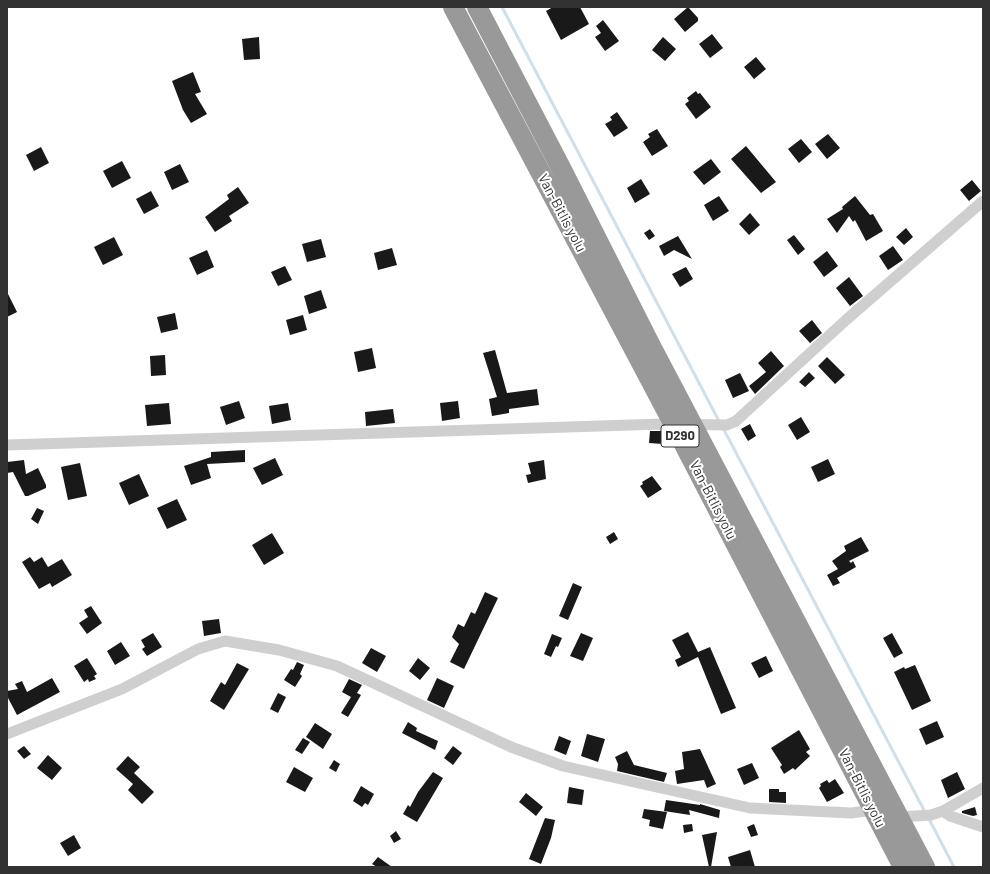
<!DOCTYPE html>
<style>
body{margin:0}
#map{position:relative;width:990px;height:874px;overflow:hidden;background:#fff;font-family:Barlow,sans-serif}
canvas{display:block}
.frame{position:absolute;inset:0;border:8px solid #323232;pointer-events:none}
</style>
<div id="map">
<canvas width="990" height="874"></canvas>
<div class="frame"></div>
</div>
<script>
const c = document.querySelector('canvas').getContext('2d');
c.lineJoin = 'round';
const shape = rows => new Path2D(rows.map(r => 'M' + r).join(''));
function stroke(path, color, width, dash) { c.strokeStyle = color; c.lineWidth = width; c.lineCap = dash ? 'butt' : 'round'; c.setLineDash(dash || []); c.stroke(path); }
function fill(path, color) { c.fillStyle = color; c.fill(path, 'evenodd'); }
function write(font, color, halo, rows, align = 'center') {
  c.font = font + ' Barlow,sans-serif'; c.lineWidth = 4; c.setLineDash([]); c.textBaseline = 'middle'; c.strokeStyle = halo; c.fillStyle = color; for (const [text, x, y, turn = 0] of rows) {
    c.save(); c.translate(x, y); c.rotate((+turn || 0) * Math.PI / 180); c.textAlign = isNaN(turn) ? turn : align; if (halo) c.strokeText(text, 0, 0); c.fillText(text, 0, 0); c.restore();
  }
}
stroke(shape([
 [502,7,720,423],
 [723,428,925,812],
 [928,817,954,867]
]), '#cfe0eb', 3);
fill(shape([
 [553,7,580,7,589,24,561,40,546,11],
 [688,7,698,18,698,21,685,32,674,19],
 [603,20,619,41,605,51,595,37,601,33,596,26],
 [712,34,723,48,710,58,699,44],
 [259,37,260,59,244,60,242,39],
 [663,37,676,49,665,61,652,50],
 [756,57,766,69,754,79,744,67],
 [193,72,201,92,195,94,207,114,191,123,183,110,172,81],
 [696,91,698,94,700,93,711,107,696,119,685,104,689,101,687,98],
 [617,112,628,128,614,137,605,124,612,120,610,117],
 [657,129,668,146,652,156,643,142,650,137,648,134],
 [828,134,840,148,827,159,815,144],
 [801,139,812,152,799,163,788,149],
 [746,146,776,182,761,193,731,159],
 [41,147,49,163,34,171,26,155],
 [711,159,721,172,704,185,693,172],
 [122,161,131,178,112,188,103,171],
 [180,164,189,182,172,190,164,172],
 [641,179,650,194,635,203,627,188],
 [972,180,981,191,969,201,960,190],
 [238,187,249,203,229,216,232,221,215,232,205,217,229,199,227,195],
 [151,191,159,206,144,214,136,199],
 [719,196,729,211,713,221,704,205],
 [855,196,870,215,873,214,883,231,866,241,855,220,853,222,849,216,837,233,827,219,843,209,842,207],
 [750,213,760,225,749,235,739,224],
 [906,228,913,237,904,245,896,237],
 [650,229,655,236,649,240,644,233],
 [794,235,805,249,798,255,787,240],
 [678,236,692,259,674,250,664,256,659,246],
 [114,237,123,255,103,265,94,247],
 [321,239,326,257,307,262,302,244],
 [893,246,903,260,888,270,879,256],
 [392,248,397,265,378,270,374,253],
 [207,250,214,267,197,275,189,258],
 [827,251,838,266,824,277,813,262],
 [285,266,292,280,278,286,271,272],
 [686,267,693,279,680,287,672,274],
 [849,277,863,296,850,306,836,288],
 [321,290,327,308,309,314,304,296],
 [7,292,17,312,7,317],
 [175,313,178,329,161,333,157,317],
 [303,315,307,330,290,335,286,320],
 [812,320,822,333,810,343,799,331],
 [372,348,376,368,358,372,354,352],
 [495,350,507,393,537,389,539,405,509,409,509,413,492,416,489,399,497,397,483,353],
 [771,351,784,366,755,394,749,386,766,372,758,363],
 [165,355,166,375,151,376,150,356],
 [827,357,845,375,835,384,818,366],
 [809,372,815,378,805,387,799,382],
 [740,373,749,391,733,398,725,380],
 [239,401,245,418,226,425,220,407],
 [458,401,460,418,442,421,440,403],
 [169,403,171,424,147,426,145,405],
 [288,403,291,420,272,424,269,406],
 [393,409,395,423,366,426,365,412],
 [801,417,810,432,797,440,788,425],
 [750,424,756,436,748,441,741,429],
 [650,431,664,431,663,444,649,443],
 [245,450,245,462,207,464,211,478,191,485,184,466,211,457,211,452],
 [275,458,283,475,262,485,253,468],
 [828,459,835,474,818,482,811,467],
 [24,460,26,474,38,468,46,485,46,488,28,496,25,496,13,472,7,473,7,462],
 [544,460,546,479,528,483,526,475,531,474,528,463],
 [80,463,87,496,68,500,61,467],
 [139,474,149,496,129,505,119,483],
 [652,476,662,489,648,498,640,486,643,484,642,482],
 [177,499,187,520,167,529,157,508],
 [37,508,44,511,38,524,31,519],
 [614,532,618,539,610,544,606,537],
 [272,533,284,553,264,565,252,545],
 [861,537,869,551,849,561,851,563,853,561,856,567,837,578,840,583,833,586,827,575,838,569,832,561,846,551,844,546],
 [30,557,34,562,42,557,48,567,62,559,72,575,52,587,50,583,39,589,22,562],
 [573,583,582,587,568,620,559,616],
 [485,592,498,598,464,669,450,662,459,644,452,637,458,624,464,627,471,612,475,614],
 [91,606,102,623,87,634,79,623,88,617,84,610],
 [219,619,221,633,204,636,202,621],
 [688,632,698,652,710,647,736,708,721,714,698,657,678,667,675,660,681,657,672,640],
 [153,633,162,647,147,656,142,649,145,647,141,640],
 [581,633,593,638,583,661,570,656],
 [892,633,903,653,894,658,883,638],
 [552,634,562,638,558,647,556,646,551,657,544,654],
 [121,642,130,656,115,665,107,651],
 [371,648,386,656,377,672,362,663],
 [766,656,773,671,759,678,751,663],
 [87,658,97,674,94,676,96,679,89,682,88,679,84,682,74,666],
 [418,658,430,668,420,680,409,671],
 [297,662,304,665,300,674,302,676,295,687,284,680,291,669,293,670],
 [237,663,249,669,224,710,210,701,221,682,225,685],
 [915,665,931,701,912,710,894,672,904,667,905,669],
 [52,678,60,692,17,715,7,696,7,691,18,689,15,684,22,681,27,692],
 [437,678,454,686,444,708,427,700],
 [349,679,362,685,357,693,361,695,348,717,341,713,351,697,342,692],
 [278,693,286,697,278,713,270,709],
 [937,721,944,737,926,745,919,729],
 [408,722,417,728,416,731,438,741,435,750,402,733],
 [315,723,332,734,323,749,306,737],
 [799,730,810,749,806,752,810,756,795,770,793,768,784,774,780,767,782,765,771,748],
 [587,734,605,739,598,762,581,756],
 [559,736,571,741,566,755,554,750],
 [303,738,310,742,302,754,295,750],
 [24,746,31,754,24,759,17,751],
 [453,746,462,753,453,765,444,758],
 [700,749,716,784,707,788,704,780,677,784,675,771,684,769,682,752],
 [627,751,634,765,667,773,664,782,617,771,618,764,615,757],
 [48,755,62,768,52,780,37,768],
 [128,756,140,767,134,773,154,792,142,804,128,790,133,784,116,769],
 [334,760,340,764,336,772,329,768],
 [752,763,759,778,744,785,737,769],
 [294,767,313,778,305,792,286,782],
 [433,772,443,778,417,822,403,814,408,805,410,807,418,792],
 [957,772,965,789,948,798,941,780],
 [835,779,844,793,827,802,819,788,821,786,820,784,827,780,829,783],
 [361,786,374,794,368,805,365,803,362,807,353,801],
 [569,787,584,790,582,805,567,803],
 [769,789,779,789,779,792,786,792,786,803,769,802],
 [526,793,543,807,536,816,519,802],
 [666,800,700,805,700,804,720,810,719,818,689,810,690,815,664,811],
 [975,807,977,815,973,816,962,813,962,811],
 [644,809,667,812,663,829,649,826,650,820,642,818],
 [545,818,555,820,551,838,541,864,529,859],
 [692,824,693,831,684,833,683,825],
 [754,824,758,835,751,837,747,827],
 [396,831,401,839,394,843,390,836],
 [717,832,711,867,709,867,702,835],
 [74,835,81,848,68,856,60,843],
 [750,850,755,867,731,867,728,857],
 [378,857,392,867,377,867,372,864]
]), '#191919');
stroke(shape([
 [7,445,662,424,727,425,736,421,846,320,983,201],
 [7,734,122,689,198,649,225,641,279,650,337,666,511,747,563,766,750,808,851,813,874,810],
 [943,811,950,816,983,827],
 [899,817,931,815,943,811,983,788]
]), '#cfcfcf', 11);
stroke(shape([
 [453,7,673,423,903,867],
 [477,7,561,168,651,346,925,867]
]), '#999', 20);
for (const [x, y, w] of [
 [680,436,38]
]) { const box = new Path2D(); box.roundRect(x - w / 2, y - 11, w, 22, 3); c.fillStyle = '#fff'; c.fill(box); stroke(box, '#323232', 1); }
write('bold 13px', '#323232', null, [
 ["D290",680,436]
]);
write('14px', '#323232', '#fff', [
 ["Van-Bitlis yolu",562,213,62],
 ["Van-Bitlis yolu",713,500,63],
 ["Van-Bitlis yolu",862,788,63]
]);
</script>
